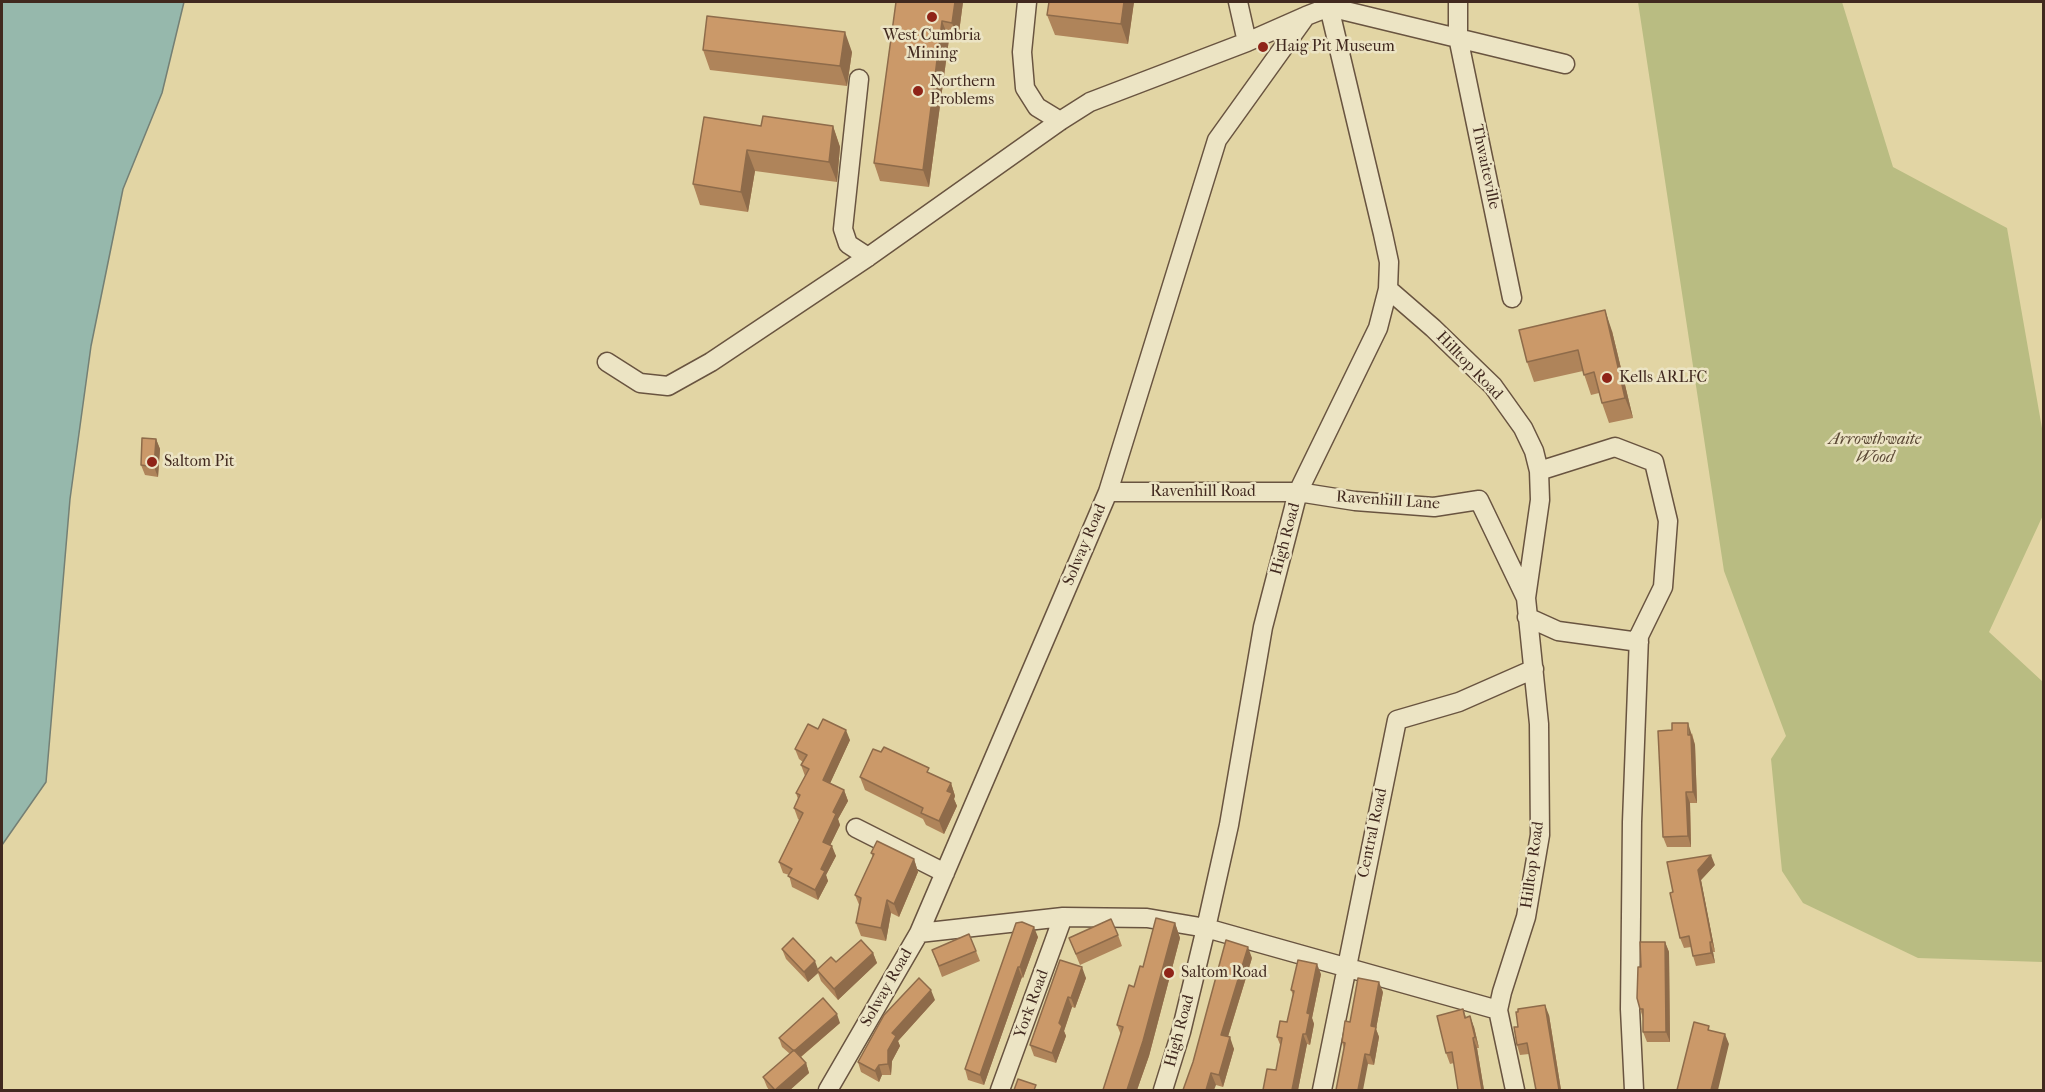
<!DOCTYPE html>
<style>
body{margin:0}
#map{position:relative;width:2045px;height:1092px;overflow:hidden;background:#e2d5a4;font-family:"IM FELL French Canon",serif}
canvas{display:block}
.frame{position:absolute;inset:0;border:3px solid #41291f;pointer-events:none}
</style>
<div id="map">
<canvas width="2045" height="1092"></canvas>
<div class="frame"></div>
</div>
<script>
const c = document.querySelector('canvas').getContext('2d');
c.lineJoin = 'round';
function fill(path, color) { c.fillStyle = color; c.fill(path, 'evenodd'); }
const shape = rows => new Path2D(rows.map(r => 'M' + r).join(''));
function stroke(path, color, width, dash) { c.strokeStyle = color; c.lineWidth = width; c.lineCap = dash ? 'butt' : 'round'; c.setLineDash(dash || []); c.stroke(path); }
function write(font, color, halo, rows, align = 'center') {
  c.font = font + ' "IM FELL French Canon",serif'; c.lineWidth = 5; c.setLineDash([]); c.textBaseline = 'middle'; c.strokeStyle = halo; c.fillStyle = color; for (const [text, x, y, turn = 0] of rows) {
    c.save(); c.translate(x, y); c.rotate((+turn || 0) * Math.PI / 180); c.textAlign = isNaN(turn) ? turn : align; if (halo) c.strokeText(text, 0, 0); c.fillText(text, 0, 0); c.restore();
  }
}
fill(shape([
 [1638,2,1842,2,1893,167,2007,228,2043,434,2044,513,1989,632,2043,682,2043,962,1918,958,1803,903,1782,871,1771,759,1786,736,1724,571]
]), '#b9bc82');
const water = shape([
 [2,2,184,2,162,93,123,189,91,346,70,499,46,782,2,845,2,2]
]);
fill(water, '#96b8ac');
stroke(water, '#747f74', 1.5);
const minor = shape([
 [1027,2,1022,52,1025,88,1037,107,1060,121],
 [1238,2,1247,42],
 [1458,2,1458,37,1512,298],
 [859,79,843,229,848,244,868,257],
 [1388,289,1433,328,1493,386,1523,428,1534,451,1539,471,1540,500,1526,598],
 [607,362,640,383,668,386,711,362,868,257,1060,121,1090,102,1247,42,1306,16],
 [1539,471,1615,447,1654,462,1668,521,1663,587,1639,636,1632,822,1630,1009,1634,1090],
 [1108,492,1298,492,1355,501,1434,507,1479,500,1526,598,1539,724,1540,835,1526,917,1502,992,1498,1010,1515,1090],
 [1527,617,1558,631,1639,642],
 [856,828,945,873],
 [919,933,1063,917,1147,918,1206,928,1498,1010],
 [828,1090,919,933,1108,492,1217,140,1306,16,1329,7,1565,64],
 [1000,1090,1063,917],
 [1163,1090,1181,1032,1206,928,1229,825,1263,627,1298,492,1378,328,1388,289,1389,262,1383,234,1329,7,1330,2],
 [1322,1090,1397,720,1459,702,1534,669]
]);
stroke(minor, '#695440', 21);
stroke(minor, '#ece4c4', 18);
fill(shape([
 [896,2,963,2,958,40,949,39,929,187,880,181,874,163],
 [1134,2,1128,44,1055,35,1047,15],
 [703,50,852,52,847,86,710,70],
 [761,126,833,126,840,147,837,182,755,171,748,212,700,205,693,184],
 [1612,331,1633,418,1609,423,1602,403,1599,393,1591,395,1583,371,1534,382,1527,362],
 [156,439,160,449,158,477,145,475,141,465],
 [818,729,850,740,830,783,844,790,848,801,838,819,840,825,830,845,836,856,826,875,828,881,818,900,792,887,789,875,783,873,779,862,799,820,798,819,794,808,798,799,796,793,805,776,801,765,803,762,799,759,795,749],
 [1692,733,1695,745,1697,803,1690,803,1691,847,1667,847,1663,837],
 [931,774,951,783,955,796,954,799,957,806,944,834,926,825,923,819,865,790,860,777],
 [871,853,914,859,918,872,899,917,891,913,886,941,861,936,856,923,860,907,855,895,873,857],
 [1715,865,1701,880,1715,952,1713,952,1715,963,1696,966,1693,956,1691,947,1684,948,1680,938,1673,892],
 [1016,923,1038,937,1023,978,1022,977,984,1085,968,1080,965,1069],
 [1175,923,1180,938,1149,1056,1137,1090,1103,1090,1121,1035,1117,1025,1143,967],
 [1118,935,1122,946,1080,965,1069,938],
 [1665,942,1669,952,1670,1042,1647,1042,1643,1032,1643,1018,1640,1009,1641,967],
 [782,949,818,969,836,962,873,953,877,963,838,1000,821,981,818,973,808,982,786,959],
 [932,950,976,951,980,961,942,977],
 [1252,958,1228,1037,1234,1049,1223,1087,1216,1085,1183,1090],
 [1060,960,1086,978,1075,1008,1072,1007,1064,1031,1066,1036,1056,1063,1034,1056,1030,1045],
 [1321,974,1312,1018,1314,1024,1310,1045,1307,1044,1298,1090,1263,1090,1276,1070,1281,1047,1277,1037,1287,1022,1293,995,1291,990],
 [1383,992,1376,1029,1379,1037,1374,1065,1368,1064,1344,1049,1342,1042,1350,1022],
 [935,1000,898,1041,900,1046,892,1061,891,1075,882,1075,879,1082,861,1072,858,1062],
 [1463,1009,1466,1017,1474,1027,1479,1048,1477,1048,1484,1090,1458,1090,1454,1063,1450,1064,1446,1053],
 [1549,1015,1561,1090,1536,1090,1529,1054,1520,1055,1517,1045,1518,1027],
 [840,1023,801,1057,806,1063,809,1073,790,1090,769,1090,767,1087,763,1077,790,1054,782,1047,779,1038]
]), '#af845a');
fill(shape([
 [955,2,963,2,958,40,952,23],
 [1124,2,1134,2,1128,44,1121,24],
 [942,21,949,39,929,187,923,170],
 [845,32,852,52,847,86,840,66],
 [833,126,840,147,837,182,829,162],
 [747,150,755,171,748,212,741,192],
 [1605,310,1612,331,1633,418,1625,398],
 [156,439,160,449,158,477,154,467],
 [1688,723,1695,745,1697,803,1693,792],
 [846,730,850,740,827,790,823,780],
 [951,783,955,796,954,799,957,806,944,834,939,821,947,791],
 [844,790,848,801,838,819,840,825,827,852,823,842,833,812],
 [1686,792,1690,803,1691,847,1688,836],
 [832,846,836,856,826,875,828,881,818,900,815,890,821,869],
 [1711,855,1715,865,1701,880,1715,952,1712,942,1698,870],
 [914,859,918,872,899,917,894,904],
 [887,900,891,913,886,941,881,928],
 [1175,923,1180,938,1149,1056,1137,1090,1127,1090],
 [1034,927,1038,937,1023,978,1020,967],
 [1665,942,1669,952,1670,1042,1666,1032],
 [1710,942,1713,952,1715,963,1711,953],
 [1248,947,1252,958,1225,1046,1221,1035],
 [873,953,877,963,838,1000,834,989],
 [815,961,819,972,817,970,818,973,808,982,804,972],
 [1317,964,1321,974,1312,1018,1314,1024,1310,1045,1306,1034,1307,1013],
 [1018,967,1022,977,984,1085,980,1075],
 [1082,967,1086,978,1075,1008,1071,998],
 [1379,982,1383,992,1376,1029,1379,1037,1374,1065,1370,1055,1371,1026],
 [931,990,935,1000,898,1041,900,1046,892,1061,891,1075,888,1064,888,1050,892,1033],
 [1068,997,1072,1007,1064,1031,1066,1036,1056,1063,1052,1053,1059,1023],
 [1545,1005,1549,1015,1561,1090,1559,1090],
 [837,1014,840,1023,797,1060,794,1051],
 [1470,1016,1474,1027,1479,1048,1475,1037],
 [1303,1034,1307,1044,1298,1090,1292,1090],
 [1725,1034,1729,1044,1718,1090,1711,1090],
 [1230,1037,1234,1049,1223,1087,1219,1075],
 [1473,1038,1477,1048,1484,1090,1482,1090],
 [1365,1054,1368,1064,1363,1090,1358,1090],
 [806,1063,809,1073,790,1090,775,1090],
 [879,1065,882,1075,879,1082,875,1071],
 [1211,1073,1216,1085,1214,1090,1206,1090]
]), '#8e6b4a');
const building = shape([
 [896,2,955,2,952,23,942,21,923,170,874,163,896,2],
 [1049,2,1124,2,1121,24,1047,15,1049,2],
 [707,16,845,32,840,66,703,50,707,16],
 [763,116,833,126,829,162,747,150,741,192,693,184,704,117,761,126,763,116],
 [1605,310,1625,398,1602,403,1594,372,1584,375,1578,350,1527,362,1519,330,1605,310],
 [142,438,156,439,154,467,141,465,142,438],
 [823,719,846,730,823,780,844,790,833,812,836,814,823,842,832,846,821,869,825,871,815,890,788,876,792,869,779,862,803,813,794,808,800,795,796,793,809,769,801,765,807,755,795,749,808,724,818,729,823,719],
 [1672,723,1688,723,1688,735,1691,735,1693,792,1686,792,1688,836,1663,837,1658,731,1672,730,1672,723],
 [884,747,929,768,927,772,951,783,947,791,952,793,939,821,921,813,923,808,860,777,873,749,881,752,884,747],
 [877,841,914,859,894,904,887,900,881,928,856,923,861,898,855,895,874,854,871,853,877,841],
 [1711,855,1698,870,1712,942,1710,942,1711,953,1693,956,1689,936,1680,938,1670,893,1673,892,1667,862,1711,855],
 [1156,918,1175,923,1143,1041,1127,1090,1103,1090,1123,1027,1117,1025,1129,985,1134,987,1140,966,1143,967,1156,918],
 [1111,919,1118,935,1076,954,1069,938,1111,919],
 [1022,922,1034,927,1020,967,1018,967,980,1075,965,1069,1016,923,1022,922],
 [969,934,976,951,939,966,932,950,969,934],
 [793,938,815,961,804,972,782,949,793,938],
 [861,940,873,953,834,989,817,970,831,957,836,962,861,940],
 [1226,940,1248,947,1221,1035,1230,1037,1219,1075,1211,1073,1206,1090,1183,1090,1193,1062,1226,940],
 [1640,942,1665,942,1666,1032,1643,1032,1643,1009,1640,1009,1637,998,1638,967,1641,967,1640,942],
 [1060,960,1082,967,1071,998,1068,997,1059,1023,1062,1026,1052,1053,1030,1045,1060,960],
 [1298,960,1317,964,1307,1013,1310,1014,1306,1034,1303,1034,1292,1090,1263,1090,1267,1069,1276,1070,1282,1038,1277,1037,1280,1021,1287,1022,1294,991,1291,990,1298,960],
 [919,978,931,990,892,1033,896,1036,888,1050,888,1064,879,1065,875,1071,858,1062,884,1015,919,978],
 [1358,978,1379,982,1371,1026,1376,1027,1370,1055,1365,1054,1358,1090,1336,1090,1345,1043,1342,1042,1345,1021,1350,1022,1358,978],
 [823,998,837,1014,794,1051,779,1038,823,998],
 [1545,1005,1559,1090,1536,1090,1527,1043,1517,1045,1514,1027,1518,1027,1516,1012,1518,1012,1518,1009,1545,1005],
 [1463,1009,1465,1018,1470,1016,1475,1037,1473,1038,1482,1090,1458,1090,1452,1052,1446,1053,1437,1016,1463,1009],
 [1694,1022,1709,1026,1708,1030,1725,1034,1711,1090,1677,1090,1694,1022],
 [794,1050,806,1063,775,1090,763,1077,794,1050],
 [1018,1079,1036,1085,1034,1090,1014,1090,1018,1079]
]);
fill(building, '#cb9969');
stroke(building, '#8e6b4a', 1.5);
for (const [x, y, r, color] of [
 [932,17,6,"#8f2418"],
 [1263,47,6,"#8f2418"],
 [918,91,6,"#8f2418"],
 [1607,378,6,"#8f2418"],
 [152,462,6,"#8f2418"],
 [1169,973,6,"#8f2418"]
]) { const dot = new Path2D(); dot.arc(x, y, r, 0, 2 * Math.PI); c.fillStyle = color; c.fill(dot); stroke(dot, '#ece4c4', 2); }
write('16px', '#41291f', '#ece4c4', [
 ["West Cumbria",932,36,"center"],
 ["Mining",932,54,"center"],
 ["Haig Pit Museum",1275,47],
 ["Northern",930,82],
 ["Problems",930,100],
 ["Kells ARLFC",1619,378],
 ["Saltom Pit",164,462],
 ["Saltom Road",1181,973]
], 'left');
write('16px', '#41291f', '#ece4c4', [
 ["Thwaiteville",1485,167,78],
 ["Hilltop Road",1469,366,46],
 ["Ravenhill Road",1203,492],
 ["Ravenhill Lane",1388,501,4],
 ["High Road",1286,539,-75],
 ["Solway Road",1085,545,-67],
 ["Central Road",1373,833,-78],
 ["Hilltop Road",1533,865,-82],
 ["Solway Road",887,988,-60],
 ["York Road",1032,1004,-70],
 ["High Road",1180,1031,-75]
]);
write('italic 16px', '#594633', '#ece4c4', [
 ["Arrowthwaite",1875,440],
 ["Wood",1875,458]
]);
</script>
